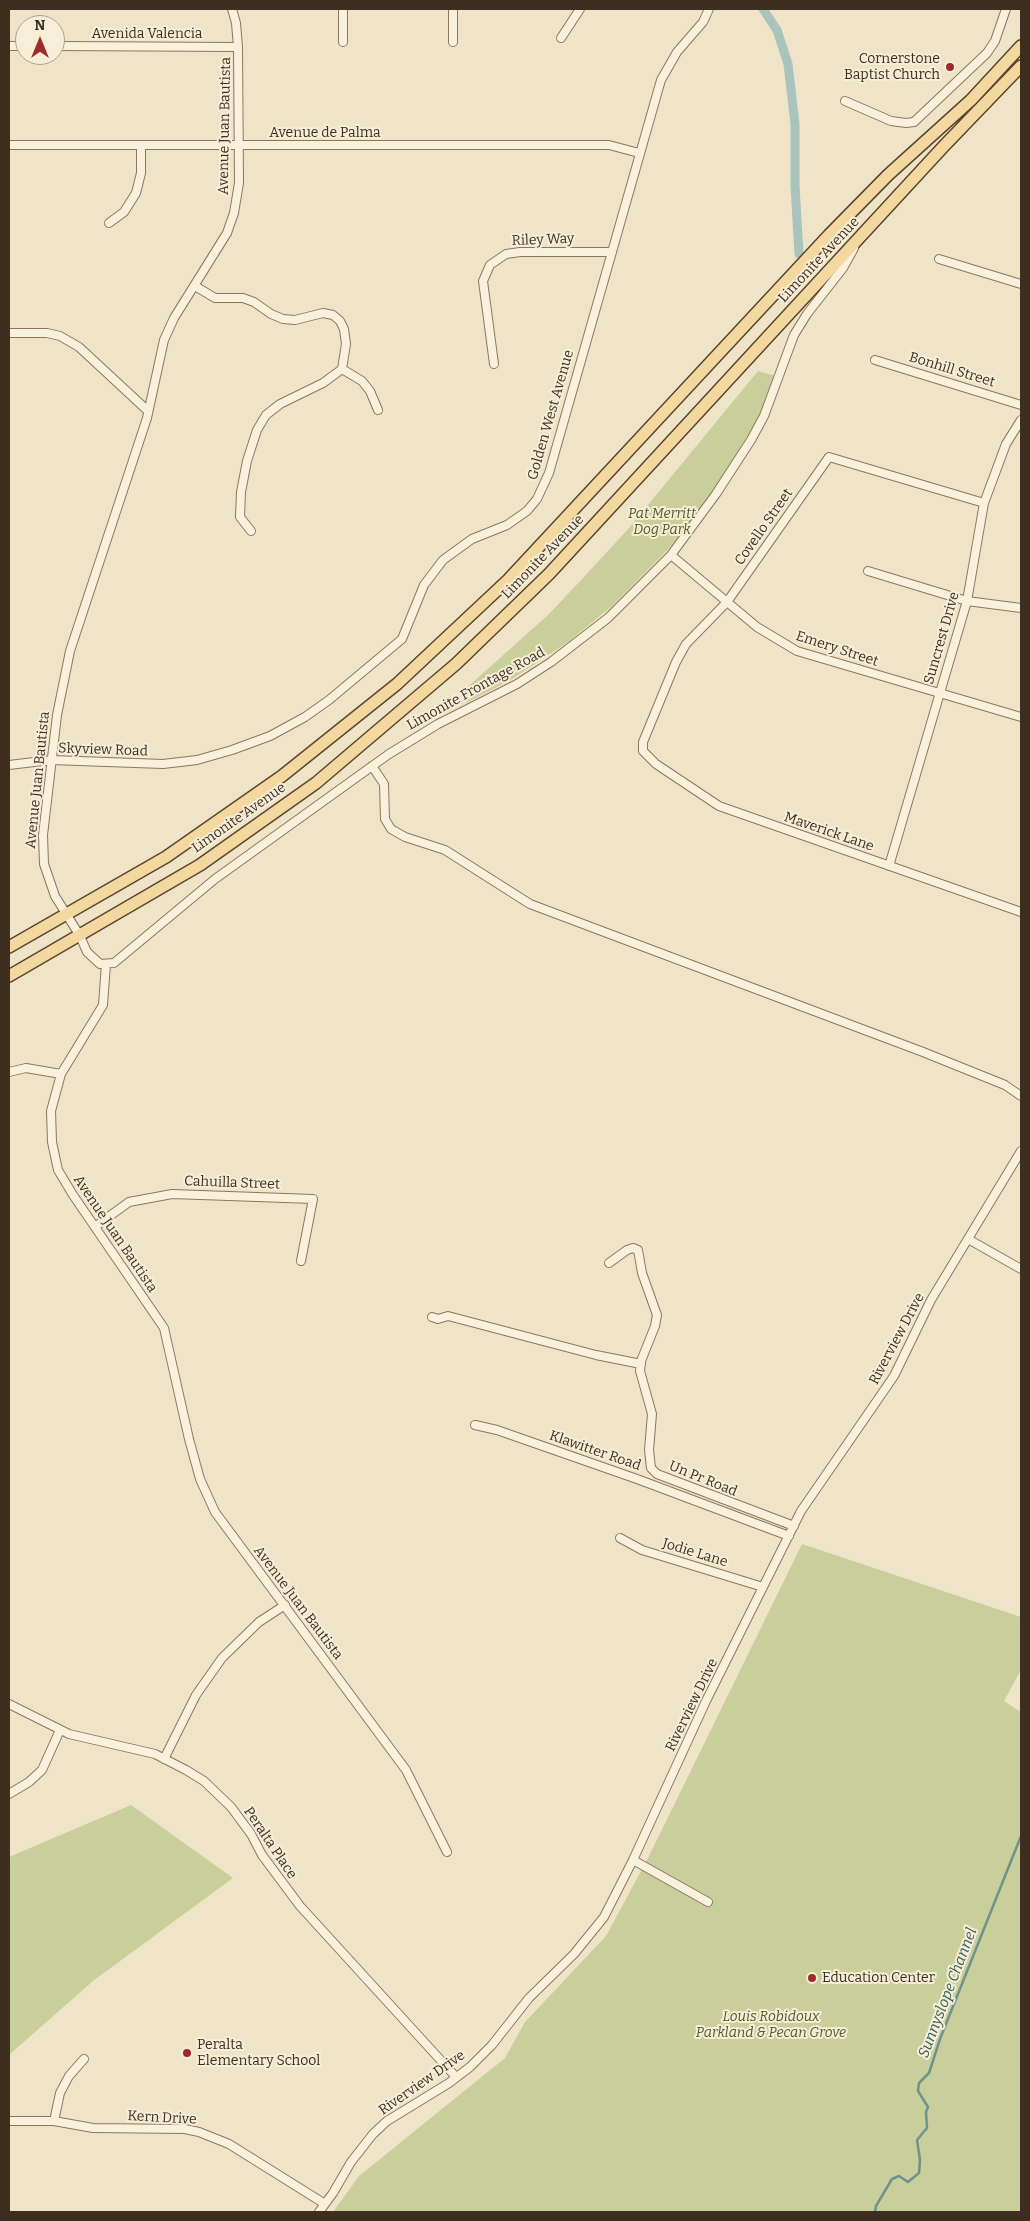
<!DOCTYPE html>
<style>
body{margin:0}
#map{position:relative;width:1030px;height:2221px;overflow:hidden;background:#f0e4c8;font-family:Bitter,serif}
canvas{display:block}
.frame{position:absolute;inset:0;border:10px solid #3d2e20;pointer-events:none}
.north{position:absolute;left:15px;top:15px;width:50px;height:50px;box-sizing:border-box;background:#f7eed8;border:1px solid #ada18e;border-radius:50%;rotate:0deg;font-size:14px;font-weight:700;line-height:20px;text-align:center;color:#3d2e20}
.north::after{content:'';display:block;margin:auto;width:18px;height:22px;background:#9e2a2b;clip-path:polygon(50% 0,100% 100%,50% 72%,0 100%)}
</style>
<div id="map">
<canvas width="1030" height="2221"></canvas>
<div class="frame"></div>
<div class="north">N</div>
</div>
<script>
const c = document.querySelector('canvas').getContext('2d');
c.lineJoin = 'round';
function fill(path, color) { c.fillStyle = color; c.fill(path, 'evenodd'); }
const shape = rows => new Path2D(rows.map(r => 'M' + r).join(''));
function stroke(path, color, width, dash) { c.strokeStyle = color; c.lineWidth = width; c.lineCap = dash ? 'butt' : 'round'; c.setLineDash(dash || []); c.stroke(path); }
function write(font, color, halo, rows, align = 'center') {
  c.font = font + ' Bitter,serif'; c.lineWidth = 4; c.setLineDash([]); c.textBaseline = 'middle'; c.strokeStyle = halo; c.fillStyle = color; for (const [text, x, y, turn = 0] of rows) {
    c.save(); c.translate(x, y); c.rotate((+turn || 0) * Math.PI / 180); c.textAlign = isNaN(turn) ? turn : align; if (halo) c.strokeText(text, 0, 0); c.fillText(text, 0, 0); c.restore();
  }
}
fill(shape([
 [758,371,776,376,762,412,718,484,678,539,612,606,568,642,512,679,466,703,462,692,548,615,582,579,629,528],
 [802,1544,1021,1617,1021,1670,1004,1701,1021,1712,1021,2212,333,2212,359,2176,505,2058,525,2022,606,1936,648,1858],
 [131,1805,233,1878,93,1981,9,2055,9,1857]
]), '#c9cf9b');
stroke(shape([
 [875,2212,876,2206,892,2179,899,2176,908,2182,919,2173,920,2160,917,2140,927,2128,926,2112,928,2107,918,2091,919,2083,929,2073,940,2039,1021,1836]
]), '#6f938a', 2.5);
stroke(shape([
 [763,9,777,30,788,64,795,124,795,186,799,254]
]), '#a9c4bc', 9);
const minor = shape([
 [232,9,236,23,238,47,239,183,234,213,227,233,174,318,164,340,147,418,70,651,57,715,43,835,44,864,55,896,80,936,87,952,100,964,114,963,215,879,389,754,438,724,517,684,551,662,608,618,671,555,716,494,751,440,764,416,794,335,807,314,843,268,854,248],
 [561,38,580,9],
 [343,42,343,9],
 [453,42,453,9],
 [9,46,25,46],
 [55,46,238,47],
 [845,101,891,121,906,123,914,122,987,53,995,41,1006,9],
 [9,145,609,145,639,153],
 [109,223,124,212,136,193,141,173,141,146],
 [939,259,1021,284],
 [195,286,215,298,243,298,254,302,271,314,283,319,295,320,323,313,333,315,340,321,344,329,346,344,342,369,323,383,280,404,266,415,257,430,247,461,241,492,240,517,251,531],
 [9,333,47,333,60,336,79,347,148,411],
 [875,360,1021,405],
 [494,364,483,281,490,265,506,254,520,252,612,252],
 [342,369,362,381,370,391,378,410],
 [984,503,829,457,727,602,686,644,676,662,643,742,643,751,656,764,719,806,1021,912],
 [671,555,757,627,797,651,1021,717],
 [868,571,967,601,1021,608],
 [9,765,51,760,163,764,197,760,232,750,270,736,305,717,329,700,402,639,424,585,443,560,472,539,507,525,527,511,537,499,549,473,661,80,677,52,703,22,709,9],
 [372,766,384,784,385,819,391,829,405,837,445,850,530,904,923,1052,1005,1085,1021,1096],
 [889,866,967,601,984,503,1006,444,1021,420],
 [106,964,103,1005,61,1074,51,1111,52,1142,58,1170,73,1195,164,1328,189,1439,200,1479,215,1512,406,1770,447,1852],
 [9,1072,26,1068,61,1074],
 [96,1226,129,1202,172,1194,313,1199,301,1261],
 [968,1239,1021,1269],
 [609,1263,627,1250,633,1248,638,1250,642,1273,657,1315,655,1326,641,1361,640,1371,652,1414,649,1450,651,1468,657,1474,794,1526],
 [432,1317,438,1319,448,1316,596,1355,641,1364],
 [475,1425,497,1430,637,1479,789,1536],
 [620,1538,642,1550,763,1587],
 [9,1704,69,1734,155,1754,186,1770,204,1781,231,1807,251,1834,262,1855,300,1906,456,2077],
 [164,1759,196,1695,222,1658,259,1622,285,1605],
 [9,1794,29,1782,42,1770,60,1730],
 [633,1860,708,1902],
 [9,2121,54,2121,93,2128,185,2129,199,2132,229,2144,325,2204],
 [54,2121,60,2093,69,2076,84,2059],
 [319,2212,333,2193,351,2162,373,2134,387,2121,449,2083,470,2067,492,2045,529,1998,574,1954,604,1917,633,1860,706,1701,801,1511,894,1376,931,1300,1021,1151]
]);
const primary = shape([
 [9,947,166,857,282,776,397,684,508,580,829,235,888,175,971,100,1021,46],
 [9,976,200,865,316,783,456,664,549,574,943,147,1021,66]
]);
stroke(minor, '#8d765c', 10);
stroke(primary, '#5b4430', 14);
stroke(minor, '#faf1dc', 8);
stroke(primary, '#f3d9a0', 11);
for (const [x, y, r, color] of [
 [950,67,5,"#9e2a2b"],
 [812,1978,5,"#9e2a2b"],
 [187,2053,5,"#9e2a2b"]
]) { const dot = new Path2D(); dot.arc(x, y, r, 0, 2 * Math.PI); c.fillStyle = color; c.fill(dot); stroke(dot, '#f7eed8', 2); }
write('14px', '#3d2e20', '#f7eed8', [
 ["Avenida Valencia",147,34],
 ["Avenue Juan Bautista",225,126,-89],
 ["Avenue de Palma",325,133],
 ["Riley Way",543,240,-2],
 ["Limonite Avenue",819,260,-47],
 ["Bonhill Street",952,370,17],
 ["Golden West Avenue",551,415,-74],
 ["Covello Street",764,527,-55],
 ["Limonite Avenue",543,557,-46],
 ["Suncrest Drive",942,638,-74],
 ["Emery Street",837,649,18],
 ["Limonite Frontage Road",476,689,-29],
 ["Skyview Road",103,750,2],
 ["Avenue Juan Bautista",38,780,-84],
 ["Limonite Avenue",239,818,-35],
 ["Maverick Lane",829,832,19],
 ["Cahuilla Street",232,1183,2],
 ["Avenue Juan Bautista",115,1234,56],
 ["Riverview Drive",897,1339,-62],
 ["Klawitter Road",595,1451,19],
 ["Un Pr Road",703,1479,22],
 ["Jodie Lane",695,1553,17],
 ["Avenue Juan Bautista",298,1603,53],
 ["Riverview Drive",692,1705,-64],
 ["Peralta Place",270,1843,56],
 ["Riverview Drive",422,2083,-35],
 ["Kern Drive",162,2118,3]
]);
write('14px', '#3d2e20', '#f7eed8', [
 ["Cornerstone",940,59,"right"],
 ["Baptist Church",940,75,"right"],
 ["Education Center",822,1978],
 ["Peralta",197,2045],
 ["Elementary School",197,2061]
], 'left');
write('italic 14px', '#4d5a26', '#f7eed8', [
 ["Pat Merritt",662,514],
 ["Dog Park",662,530],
 ["Louis Robidoux",771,2017],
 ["Parkland & Pecan Grove",771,2033]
]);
write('italic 15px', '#2f5d5a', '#f7eed8', [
 ["Sunnyslope Channel",948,1993,-69]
]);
</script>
